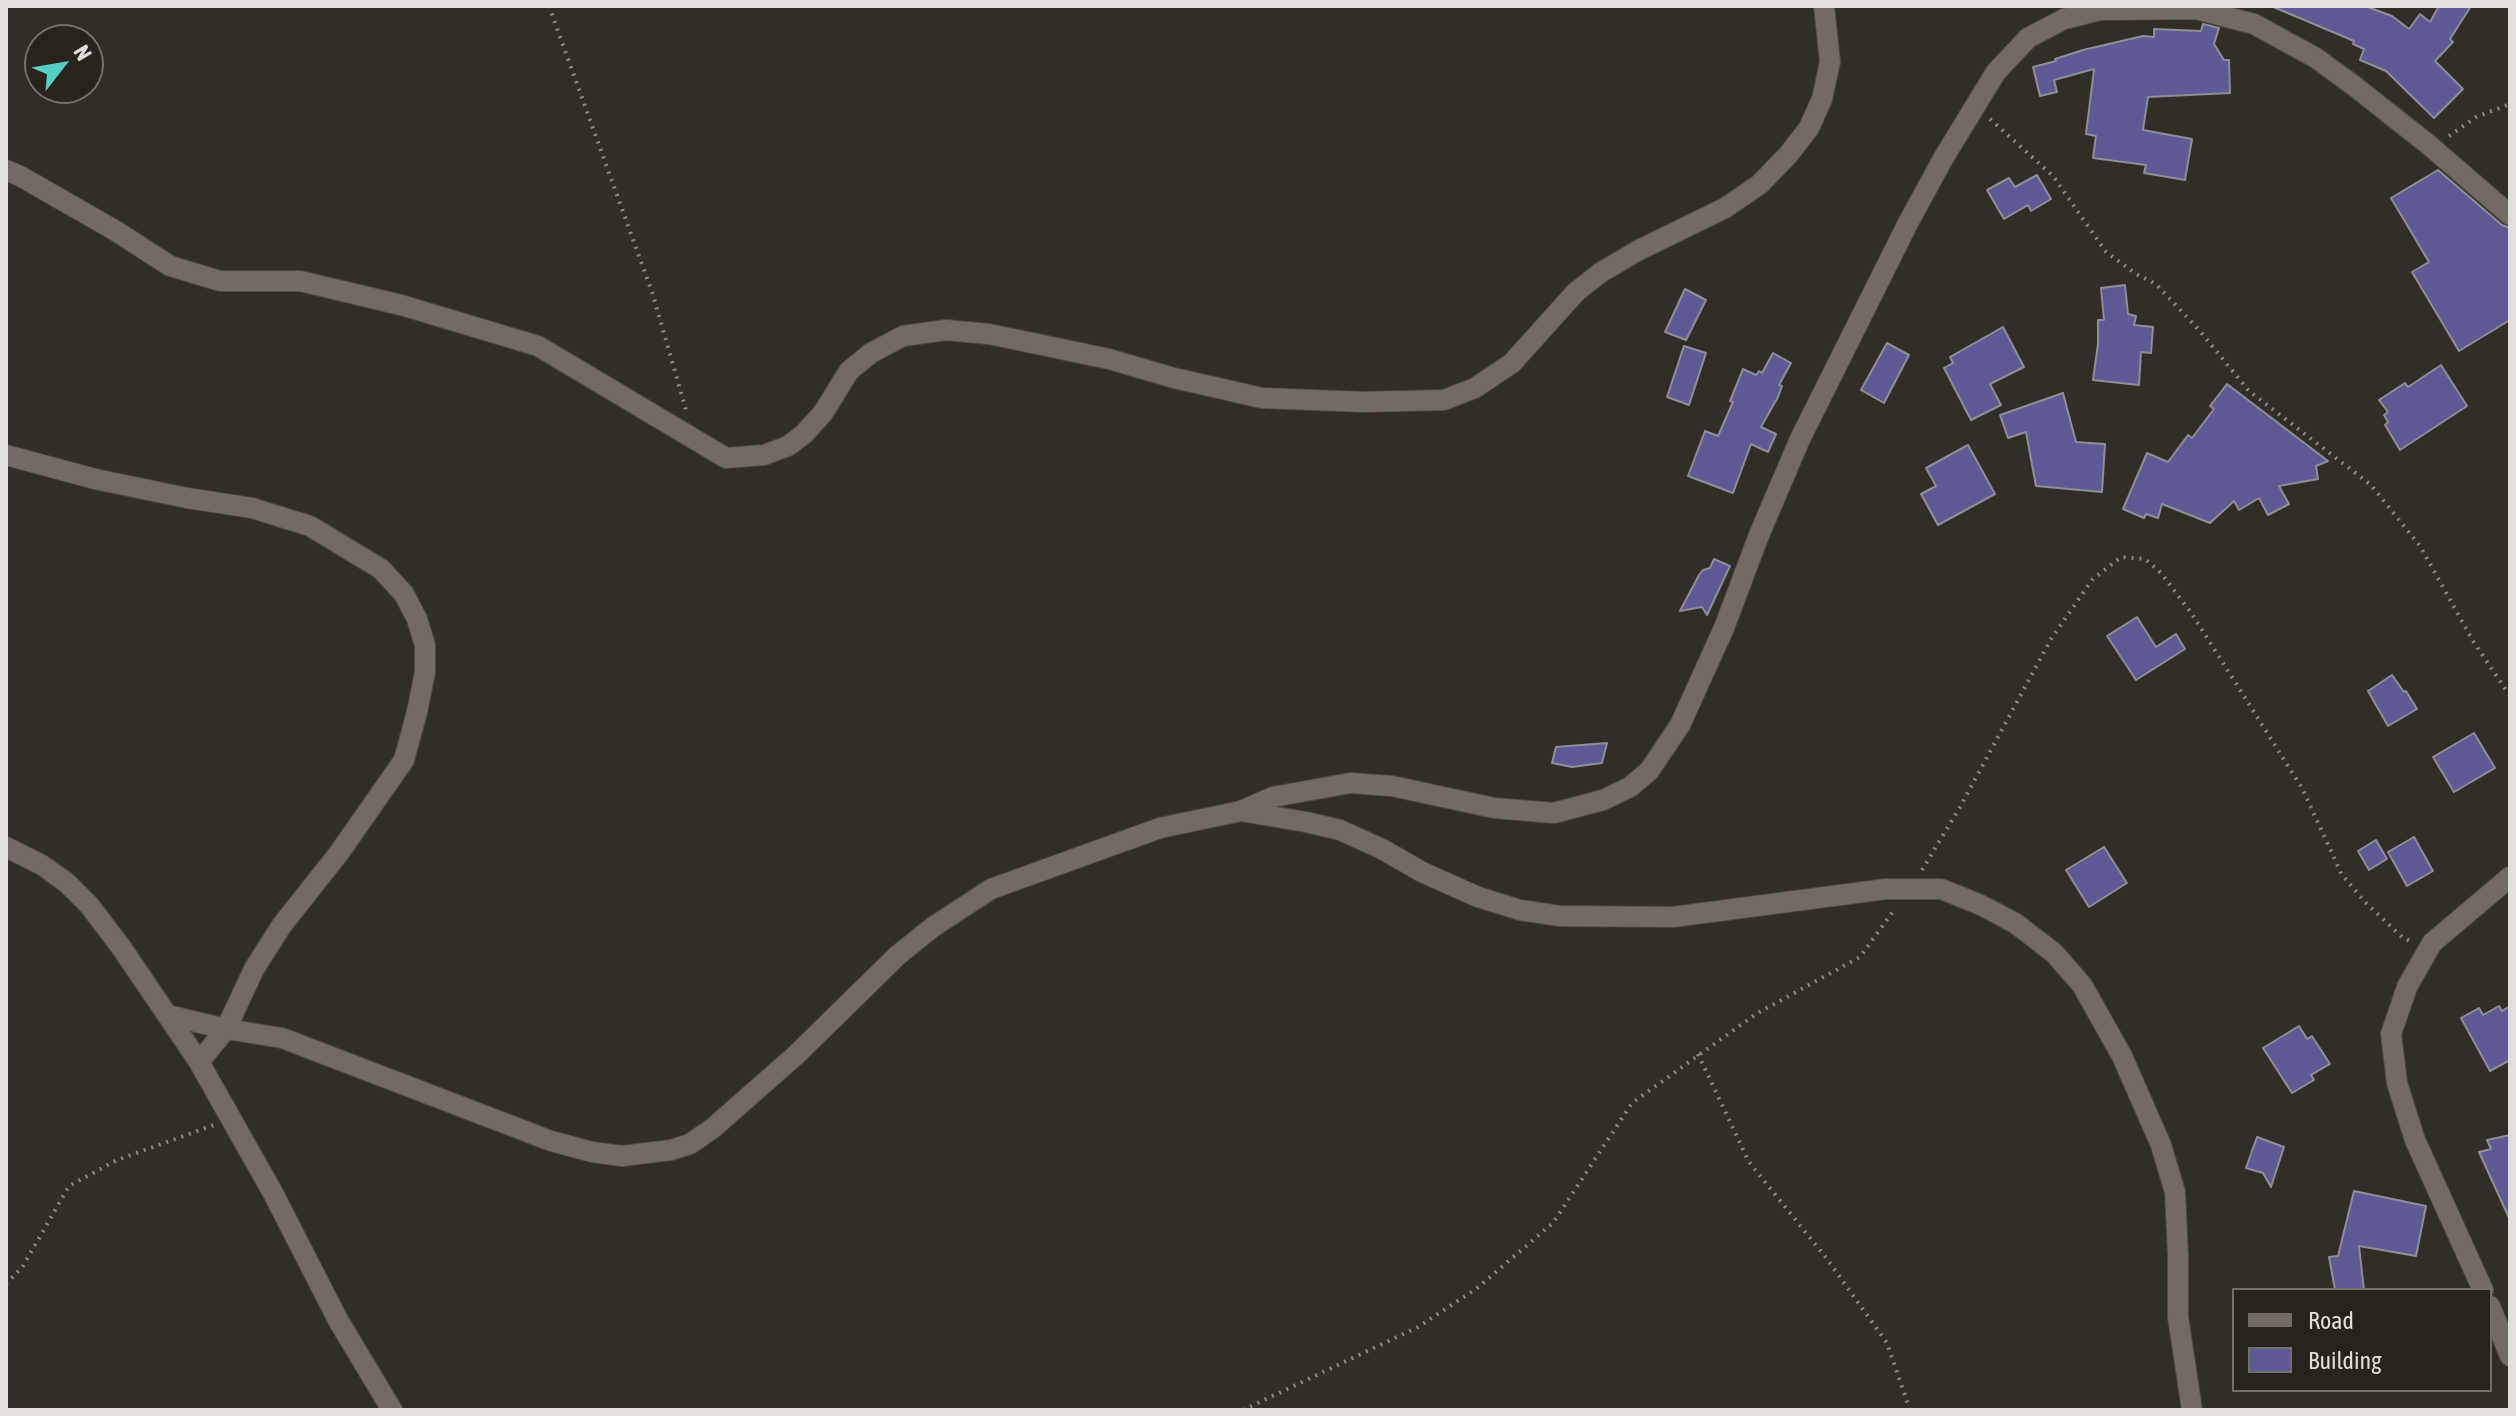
<!DOCTYPE html>
<style>
body{margin:0}
#map{position:relative;width:2516px;height:1416px;overflow:hidden;background:#322d26;font-family:"Asap Condensed",sans-serif}
canvas{display:block}
.frame{position:absolute;inset:0;border:8px solid #e2dfdb;pointer-events:none}
.legend{position:absolute;left:2232px;top:1288px;width:260px;height:104px;box-sizing:border-box;background:#28231d;border:2px solid #726e69;margin:0;padding:10px 14px;list-style:none;font-size:24px;color:#e2dfdb}
.legend li{display:flex;align-items:center;gap:16px;height:40px}
.legend b{width:40px;border:2px solid #726e69}
.north{position:absolute;left:24px;top:24px;width:80px;height:80px;box-sizing:border-box;background:#28231d;border:2px solid #726e69;border-radius:50%;rotate:59deg;font-size:22px;font-weight:700;line-height:32px;text-align:center;color:#e2dfdb}
.north::after{content:'';display:block;margin:auto;width:28px;height:36px;background:#55cec5;clip-path:polygon(50% 0,100% 100%,50% 72%,0 100%)}
</style>
<div id="map">
<canvas width="2516" height="1416"></canvas>
<div class="frame"></div>
<ul class="legend">
<li><b style="height:10px;background:#716b63"></b>Road</li>
<li><b style="height:22px;background:#5d5a96"></b>Building</li>
</ul>
<div class="north">N</div>
</div>
<script>
const c = document.querySelector('canvas').getContext('2d');
c.lineJoin = 'round';
function fill(path, color) { c.fillStyle = color; c.fill(path, 'evenodd'); }
const shape = rows => new Path2D(rows.map(r => 'M' + r).join(''));
function stroke(path, color, width, dash) { c.strokeStyle = color; c.lineWidth = width; c.lineCap = dash ? 'butt' : 'round'; c.setLineDash(dash || []); c.stroke(path); }
const building = shape([
 [2271,6,2365,6,2392,16,2409,29,2420,14,2430,22,2439,6,2471,6,2450,39,2453,42,2435,61,2463,89,2434,118,2386,71,2360,60,2364,49,2353,44,2354,41,2271,6],
 [2203,24,2219,28,2214,44,2224,60,2229,60,2230,93,2148,97,2143,130,2192,139,2185,180,2144,173,2146,165,2093,158,2096,136,2086,134,2094,69,2054,80,2057,92,2040,96,2033,67,2056,61,2055,59,2083,50,2143,36,2154,37,2154,29,2201,31,2203,24],
 [2438,170,2502,225,2510,228,2510,320,2459,351,2412,272,2429,262,2391,198,2438,170],
 [2037,175,2051,199,2031,211,2028,205,2004,219,1987,190,2009,178,2015,187,2037,175],
 [2125,285,2128,314,2136,316,2134,325,2153,327,2151,353,2141,352,2139,385,2093,380,2098,344,2098,320,2104,320,2101,288,2125,285],
 [1685,289,1706,300,1686,340,1665,332,1685,289],
 [2003,327,2024,367,1990,384,2001,405,1971,420,1944,368,1953,363,1950,357,2003,327],
 [1887,343,1909,355,1884,403,1861,390,1887,343],
 [1684,346,1706,353,1689,405,1667,397,1684,346],
 [1773,353,1791,363,1779,385,1782,386,1778,397,1761,427,1776,434,1768,452,1751,444,1733,493,1688,476,1705,431,1718,436,1733,402,1730,401,1743,369,1756,375,1759,371,1762,373,1773,353],
 [2441,365,2467,406,2400,450,2385,425,2388,422,2384,415,2388,412,2379,400,2405,383,2408,387,2441,365],
 [2227,384,2328,461,2316,466,2318,479,2279,486,2289,504,2268,515,2259,498,2239,510,2234,501,2210,523,2162,504,2158,518,2146,514,2144,518,2123,509,2147,453,2168,462,2188,435,2192,438,2214,409,2210,406,2227,384],
 [2063,393,2076,442,2105,444,2102,492,2036,486,2026,432,2008,438,2000,415,2063,393],
 [1968,445,1995,494,1938,525,1921,494,1936,486,1926,468,1968,445],
 [1714,559,1730,566,1707,615,1702,607,1680,611,1699,575,1703,570,1710,568,1714,559],
 [2137,617,2156,647,2176,634,2185,649,2136,680,2107,636,2137,617],
 [2392,675,2404,692,2406,691,2417,709,2388,726,2368,691,2392,675],
 [2474,733,2495,768,2454,792,2433,757,2474,733],
 [1607,743,1602,763,1572,767,1552,763,1556,747,1607,743],
 [2414,837,2433,871,2407,886,2388,852,2414,837],
 [2376,840,2387,859,2369,870,2358,851,2376,840],
 [2104,847,2127,883,2089,907,2066,870,2104,847],
 [2499,1006,2502,1011,2510,1006,2510,1060,2490,1071,2461,1018,2479,1008,2483,1015,2499,1006],
 [2299,1026,2307,1039,2312,1036,2330,1064,2311,1075,2314,1080,2292,1093,2263,1048,2299,1026],
 [2510,1135,2510,1220,2479,1152,2491,1149,2487,1140,2510,1135],
 [2257,1137,2284,1147,2271,1187,2263,1173,2246,1168,2257,1137],
 [2354,1191,2426,1206,2416,1256,2359,1246,2364,1290,2335,1290,2329,1257,2338,1256,2354,1191]
]);
fill(building, '#5d5a96');
stroke(building, '#8e8e97', 2);
const minor = shape([
 [6,170,20,176,116,231,170,266,220,281,300,281,401,305,538,346,726,458,764,455,788,446,804,434,823,413,849,371,871,353,903,336,946,330,989,334,1109,359,1174,378,1262,398,1364,402,1444,400,1475,388,1512,363,1576,292,1600,273,1637,251,1725,208,1760,184,1788,155,1809,128,1822,99,1830,62,1824,6],
 [6,455,95,479,187,498,252,508,310,526,381,569,404,594,417,619,425,645,425,672,417,712,404,760,339,853,282,925,254,969,226,1029,199,1062],
 [1241,811,1273,797,1350,783,1392,786,1494,808,1554,813,1603,800,1630,787,1649,771,1680,725,1724,628,1759,535,1800,439,1908,223,1944,157,1996,72,2028,38,2064,19,2100,10,2196,9,2254,24,2316,58,2353,85,2429,145,2510,215],
 [6,847,42,865,67,883,89,905,121,947,199,1062,273,1193,338,1320,392,1410],
 [167,1015,226,1029,282,1038,551,1141,592,1152,622,1156,671,1150,690,1144,713,1128,796,1055,898,955,933,927,991,889,1160,828,1241,811,1306,822,1340,830,1382,849,1422,872,1478,897,1520,910,1560,916,1673,917,1886,889,1941,889,1981,905,2015,923,2054,953,2082,985,2122,1056,2161,1145,2175,1192,2178,1256,2178,1317,2192,1410],
 [2483,1290,2415,1140,2397,1083,2391,1034,2407,987,2432,943,2510,877],
 [2490,1306,2510,1356]
]);
stroke(minor, '#4e4a44', 22);
stroke(shape([
 [549,6,653,295,686,410],
 [1990,119,2053,176,2106,252,2136,274,2156,284,2199,330,2249,391,2371,485,2420,546,2473,641,2510,696],
 [2449,136,2476,117,2510,104],
 [1922,870,1960,807,2051,639,2092,580,2121,557,2145,559,2161,573,2192,614,2302,788,2342,875,2365,902,2403,938,2410,941],
 [1698,1054,1749,1162,1827,1259,1887,1343,1910,1410],
 [6,1284,23,1266,69,1186,117,1160,214,1125],
 [1243,1410,1418,1327,1476,1289,1553,1223,1632,1103,1756,1014,1860,957,1894,910]
]), '#8c8883', 4, [2, 6]);
stroke(minor, '#716b63', 20);
</script>
